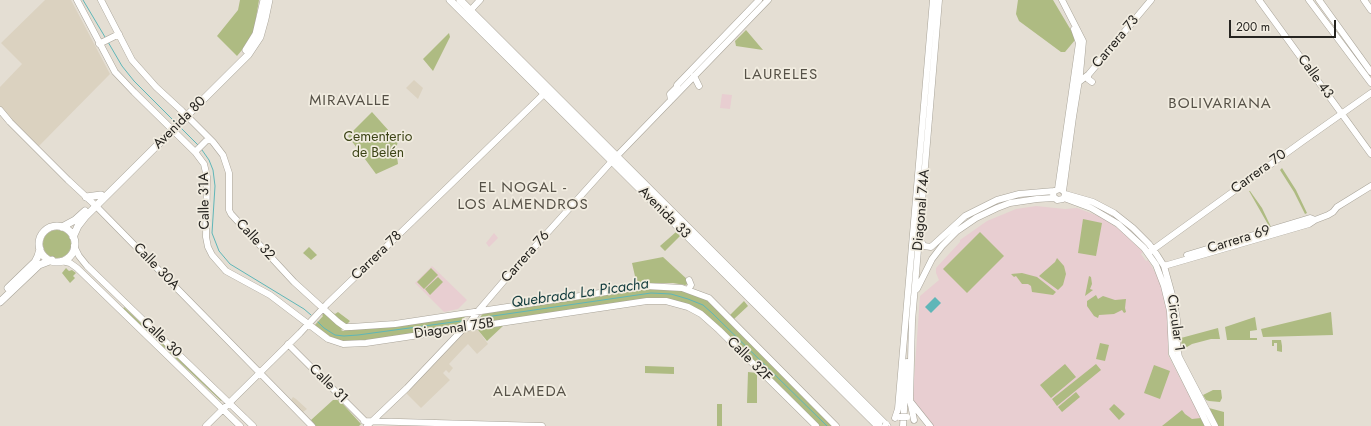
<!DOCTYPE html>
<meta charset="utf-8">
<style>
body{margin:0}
#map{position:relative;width:1371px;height:426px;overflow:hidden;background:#e4ded3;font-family:Jost,sans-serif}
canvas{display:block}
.scale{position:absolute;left:1229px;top:20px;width:107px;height:18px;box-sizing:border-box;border:2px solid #262420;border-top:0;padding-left:5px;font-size:12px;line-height:14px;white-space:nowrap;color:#262420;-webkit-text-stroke:3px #f1ece0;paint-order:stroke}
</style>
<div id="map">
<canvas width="1371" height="426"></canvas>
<div class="scale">200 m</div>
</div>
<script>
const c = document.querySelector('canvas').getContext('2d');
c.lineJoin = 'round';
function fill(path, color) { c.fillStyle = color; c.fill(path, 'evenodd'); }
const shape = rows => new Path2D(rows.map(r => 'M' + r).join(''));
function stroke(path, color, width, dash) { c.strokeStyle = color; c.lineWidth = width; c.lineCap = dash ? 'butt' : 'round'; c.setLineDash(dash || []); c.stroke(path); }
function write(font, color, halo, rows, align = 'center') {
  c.font = font + ' Jost,sans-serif'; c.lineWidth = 3.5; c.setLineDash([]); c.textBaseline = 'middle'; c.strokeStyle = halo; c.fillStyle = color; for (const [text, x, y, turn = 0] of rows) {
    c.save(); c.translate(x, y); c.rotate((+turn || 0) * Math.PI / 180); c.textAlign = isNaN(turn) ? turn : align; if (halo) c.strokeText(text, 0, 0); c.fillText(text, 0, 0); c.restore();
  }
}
fill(shape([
 [45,0,71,0,110,74,38,147,0,109,0,87,22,64,1,43],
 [414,80,423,88,418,99,406,88],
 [477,326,478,330,488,344,477,354,468,344,463,349,449,364,453,368,449,373,446,370,443,373,450,380,421,408,404,391,464,328],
 [293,397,296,399,307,409,303,412,291,400]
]), '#dbd2c0');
fill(shape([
 [722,94,732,95,730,109,720,108],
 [1036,206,1065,209,1077,208,1101,217,1119,229,1143,252,1141,254,1146,261,1148,260,1156,274,1162,287,1169,322,1168,355,1205,426,933,426,920,411,914,402,913,394,920,296,939,280,936,273,936,268,960,242,960,240,987,221,1016,209],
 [494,233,498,238,489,247,486,243],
 [432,266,467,300,458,309,444,312,415,283]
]), '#e8ced1');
fill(shape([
 [240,0,259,0,254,30,247,44,237,56,217,36,238,10],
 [1018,0,1053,0,1075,37,1075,40,1065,52,1061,52,1019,21,1016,14],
 [746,30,763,50,736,46,735,41],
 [449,33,450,37,433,71,423,59],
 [372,112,398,141,396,149,398,164,376,174,348,136],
 [1282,168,1296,190,1307,213,1305,214,1294,192,1280,170],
 [1249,191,1250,191,1262,208,1271,227,1270,228],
 [1083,219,1102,223,1096,256,1078,253],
 '43 244a14 14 0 1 1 28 0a14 14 0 1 1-28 0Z',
 [676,232,680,236,665,251,660,246],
 [980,232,1004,256,967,293,943,269],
 [309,247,317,255,311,260,303,253],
 [663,257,689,281,688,284,685,285,673,283,657,283,637,285,632,263],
 [1057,258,1064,266,1066,274,1063,285,1058,290,1039,276,1055,262],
 [66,268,69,271,72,270,76,273,73,276,75,278,70,283,62,273],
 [431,268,438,275,424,289,417,282],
 [1022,273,1037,277,1056,292,1053,295,1032,292,1031,286,1028,284,1022,284,1016,276,1014,277,1011,274],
 [1089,276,1091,277,1092,284,1090,289,1093,290,1085,296],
 [438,277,443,282,430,295,425,289],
 [646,286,674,287,709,298,836,426,816,426,701,314,666,301,472,327,486,310],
 [1096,295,1098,299,1103,296,1115,300,1126,299,1125,308,1126,312,1124,313,1122,310,1114,314,1099,315,1098,318,1094,316,1087,306,1087,301],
 [744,301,748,306,734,319,730,315],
 [124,307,222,400,221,401,123,309],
 [328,309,335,314,338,312,350,321,341,330,343,331,469,312,455,329,379,341,334,341,313,327,323,316,322,315],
 [1331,312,1333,335,1263,337,1261,329],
 [1255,317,1257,330,1250,331,1250,338,1257,338,1257,340,1227,340,1225,327],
 [504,325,487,341,478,330,486,329],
 [1218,328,1220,339,1211,339,1192,344,1182,350,1181,338],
 [1272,340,1281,340,1282,346,1282,352,1277,351,1277,343,1274,343,1274,346,1272,346],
 [1100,343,1109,345,1105,361,1096,359],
 [1065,364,1076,377,1051,398,1040,385],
 [1096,364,1101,370,1057,406,1052,399],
 [1154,365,1170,371,1160,399,1144,393],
 [645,366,674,367,674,374,645,373],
 [748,372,757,373,757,403,747,403],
 [1213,390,1221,390,1222,398,1220,402,1209,401,1206,400,1203,395],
 [1076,392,1080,397,1062,412,1058,407],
 [333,400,337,400,340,401,361,424,359,426,316,426,311,420],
 [717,404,722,404,722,426,717,426],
 [1114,404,1125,414,1119,420,1109,409],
 [1209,408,1224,412,1224,426,1218,426],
 [1182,410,1185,414,1192,419,1201,418,1205,426,1162,426]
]), '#aebb82');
fill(shape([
 [935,297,941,303,931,313,925,307]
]), '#5fb6b8');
stroke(shape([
 [83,0,105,37],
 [108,42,122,66,134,81,176,123],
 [180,127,199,146],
 [202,150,209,160,213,170,215,186,212,233,219,251,230,264,304,309,311,315],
 [479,318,651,293,671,294,688,299,703,305,712,313,827,426],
 [318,322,324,328,335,335,344,336,358,335,461,321]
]), '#5fb6b8', 1);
const secondary = shape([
 [77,0,115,72,134,92,195,152,204,164,207,177,206,237,208,247,212,255,226,271,270,295,328,339,343,344,366,343,647,301,666,301,688,307,701,314,719,330,816,426],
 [101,0,132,60,156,87,182,111,213,142,223,155,229,173,229,210,231,214,294,282,338,322,345,327,351,327,395,324,646,286,682,288,709,298,836,426],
 [1062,0,1083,41,1080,74,1073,117,1063,191],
 [1259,0,1371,154],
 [1309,0,1371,83],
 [1319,0,1371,72],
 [1364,0,1371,10],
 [468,13,480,0],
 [99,44,119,34],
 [694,76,699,86],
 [1088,76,1088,79,1092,82],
 [1079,82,1089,74,1151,0],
 [671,100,670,94,677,87,677,85,759,0],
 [0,110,10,122,68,180,96,206,312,426],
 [195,152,209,138],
 [1058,189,1079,43,1074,29],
 [1054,191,1053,196,1057,200,1063,199,1065,195],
 [1065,194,1093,202,1114,213,1133,228,1149,244,1157,255,1164,266,1174,302,1177,320,1177,348,1179,357,1215,426],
 [1064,198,1091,208,1118,224,1144,248,1156,265,1164,286,1170,311,1172,354,1208,426],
 [920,240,924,246,931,247,965,216,997,200,1019,194,1054,191,1060,189],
 [74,246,79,256,87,266,253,426],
 [1151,251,1303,141,1371,93],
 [1187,255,1310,218,1315,220],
 [62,261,70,263,77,268,240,426],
 [1164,266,1309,224,1315,220,1328,215,1333,212,1337,207,1371,186],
 [917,289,932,259,942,246,957,231,976,218,997,208,1010,203,1037,199,1054,198],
 [688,290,691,285,689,280],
 [288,344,366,422],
 [910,401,930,426],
 [895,418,898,409,933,0],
 [914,420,910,400,912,321,939,0],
 [364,421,542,426],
 [206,426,300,333,327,304,547,91],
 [367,426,407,388,464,328,469,324,479,310,503,282,612,161,768,0],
 [903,426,907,362]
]);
const primary = shape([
 [450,0,878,426],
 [460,0,887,426],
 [246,50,256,34,264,0],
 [86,197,101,195],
 '39 244a18 18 0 1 1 36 0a18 18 0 1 1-36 0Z',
 [62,227,75,220,85,211],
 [73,237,78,226,85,217,248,55,260,37,265,19,269,0],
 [8,288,35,262,38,256,40,249],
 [0,302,39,265,52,260]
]);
stroke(secondary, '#a9a499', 7);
stroke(primary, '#a9a499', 8);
stroke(secondary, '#fff', 6);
stroke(primary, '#fff', 7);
const secondaryBridge = shape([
 [899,417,907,417],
 [885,426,886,424]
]);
stroke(secondaryBridge, '#a9a499', 7, []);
stroke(secondaryBridge, '#fff', 6);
write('14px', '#262420', '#f1ece0', [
 ["Carrera 73",1116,42,-50],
 ["Calle 43",1315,77,54],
 ["Avenida 80",180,123,-45],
 ["Carrera 70",1259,172,-36],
 ["Calle 31A",205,201,-91],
 ["Diagonal 74A",922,210,-85],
 ["Avenida 33",664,213,45],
 ["Calle 32",255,240,47],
 ["Carrera 69",1239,240,-17],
 ["Carrera 78",377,256,-44],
 ["Carrera 76",526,257,-48],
 ["Calle 30A",156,267,46],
 ["Circular 1",1175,323,82],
 ["Diagonal 75B",454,329,-8],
 ["Calle 30",161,338,44],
 ["Calle 32F",749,360,45],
 ["Calle 31",328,384,45]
]);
write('14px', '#3c4416', '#f1ece0', [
 ["Cementerio",378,138],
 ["de Belén",378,154]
]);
c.letterSpacing = '1px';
write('15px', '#565147', '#f1ece0', [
 ["LAURELES",781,75],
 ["MIRAVALLE",350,101],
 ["BOLIVARIANA",1220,104],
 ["EL NOGAL -",523,188],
 ["LOS ALMENDROS",523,205],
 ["ALAMEDA",530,392]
]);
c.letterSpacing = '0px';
write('italic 15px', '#133c3e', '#f1ece0', [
 ["Quebrada La Picacha",580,294,-8]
]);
</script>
